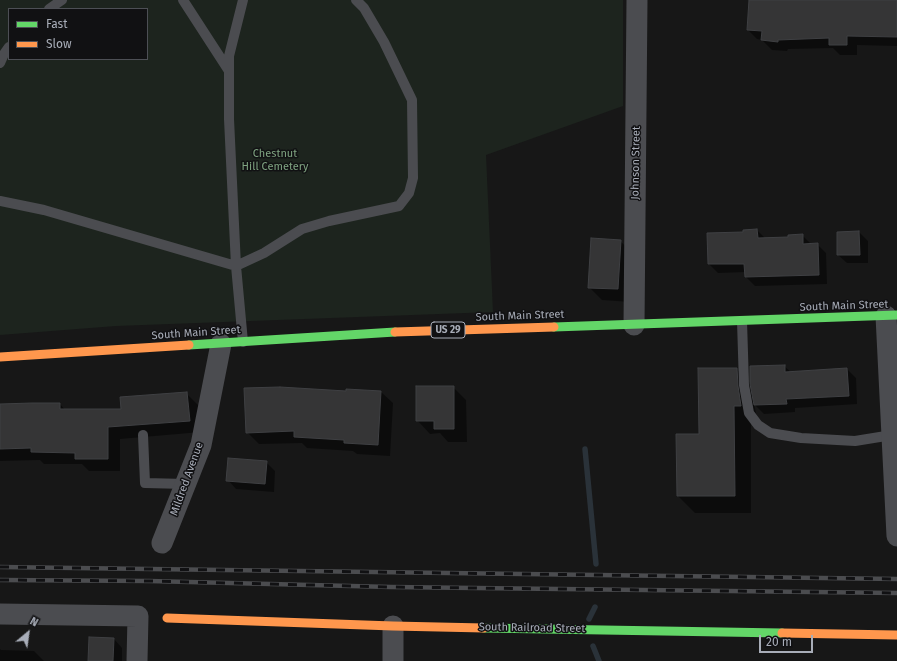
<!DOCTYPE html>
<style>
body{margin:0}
#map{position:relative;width:897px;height:661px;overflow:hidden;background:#171717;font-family:"Fira Sans",sans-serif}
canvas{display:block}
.legend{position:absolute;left:8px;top:8px;width:140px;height:52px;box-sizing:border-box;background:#111113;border:1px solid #4d4f55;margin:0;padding:5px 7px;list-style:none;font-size:12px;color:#a8adb8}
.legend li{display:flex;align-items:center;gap:8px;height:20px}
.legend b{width:20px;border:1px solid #4d4f55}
.north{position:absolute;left:8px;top:613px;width:40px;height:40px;-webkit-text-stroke:3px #111113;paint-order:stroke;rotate:29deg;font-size:11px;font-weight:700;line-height:16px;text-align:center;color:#a8adb8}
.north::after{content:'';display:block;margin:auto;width:14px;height:18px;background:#a8adb8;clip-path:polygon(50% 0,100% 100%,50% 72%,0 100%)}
.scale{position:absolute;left:759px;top:635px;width:54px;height:18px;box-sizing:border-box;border:2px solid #a8adb8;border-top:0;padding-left:5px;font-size:12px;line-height:14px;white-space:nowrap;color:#a8adb8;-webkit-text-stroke:3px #111113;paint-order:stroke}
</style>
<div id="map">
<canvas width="897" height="661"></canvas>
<ul class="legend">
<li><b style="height:5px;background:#63d668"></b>Fast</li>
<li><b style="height:5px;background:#ff974d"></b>Slow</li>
</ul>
<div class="north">N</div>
<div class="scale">20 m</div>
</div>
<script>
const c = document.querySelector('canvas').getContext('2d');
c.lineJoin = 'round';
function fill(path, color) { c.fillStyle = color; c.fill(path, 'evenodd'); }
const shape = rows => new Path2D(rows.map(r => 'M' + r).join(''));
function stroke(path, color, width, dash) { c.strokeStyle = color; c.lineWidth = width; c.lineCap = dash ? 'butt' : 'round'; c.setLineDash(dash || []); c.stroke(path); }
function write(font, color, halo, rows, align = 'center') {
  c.font = font + ' "Fira Sans",sans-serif'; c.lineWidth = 3; c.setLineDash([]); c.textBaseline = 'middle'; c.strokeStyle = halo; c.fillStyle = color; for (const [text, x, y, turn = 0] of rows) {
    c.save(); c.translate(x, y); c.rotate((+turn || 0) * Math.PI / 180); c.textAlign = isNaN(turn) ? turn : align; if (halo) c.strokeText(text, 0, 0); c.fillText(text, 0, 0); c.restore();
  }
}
fill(shape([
 [0,0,623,0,623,106,486,155,493,312,116,326,0,335],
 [9,9,147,9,147,59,9,59]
]), '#1d241e');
fill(shape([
 [750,0,857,0,897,1,897,46,857,45,857,55,840,55,833,48,788,49,787,51,772,50,762,40,757,39,748,30],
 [757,230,766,239,789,238,802,235,812,245,817,244,826,253,827,284,755,286,746,277,746,272,718,273,709,264,744,233],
 [859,232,868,241,868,263,847,263,838,255],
 [620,241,634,254,631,302,602,300,589,287],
 [784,366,791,372,847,369,856,378,857,404,795,408,795,412,764,414,754,404,758,422,751,423,751,513,695,513,678,496,700,435,737,369,751,384],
 [453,387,466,400,467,442,448,442,440,433,430,434,417,420],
 [347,392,381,392,393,403,390,456,357,454,353,451,307,448,302,443,259,444,247,432],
 [187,394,199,406,201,432,120,439,120,471,89,471,82,464,44,464,40,460,0,461,0,405,60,404,65,410,122,410],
 [266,462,275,471,274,492,236,489,228,480],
 [114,639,122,648,122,661,89,661],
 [0,649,1,650,34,651,44,661,0,661]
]), '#0007');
stroke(shape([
 [585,449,596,564],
 [589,619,595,607],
 [593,646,599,661]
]), '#2a3239', 5.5);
const building = shape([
 [749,0,897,0,897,37,847,36,847,45,829,45,829,38,778,40,778,42,761,40,762,31,747,30,749,0],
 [757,229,758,238,788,237,788,235,803,234,803,244,818,243,819,275,745,277,744,264,708,264,707,233,743,232,743,230,757,229],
 [859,231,860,255,837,255,837,232,859,231],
 [591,238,621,240,618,289,588,288,591,238],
 [785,365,785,372,847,368,849,396,786,399,787,404,754,405,750,384,750,366,785,365],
 [698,368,737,368,738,386,741,406,734,406,735,496,677,496,676,434,699,434,698,368],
 [416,386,454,386,454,429,434,429,434,421,416,421,416,386],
 [280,387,346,391,346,389,381,391,378,445,344,443,344,440,294,437,294,431,246,433,244,388,280,387],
 [187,392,190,421,108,427,108,459,75,459,75,453,31,452,31,448,0,449,0,404,32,403,60,403,60,409,121,409,120,397,187,392],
 [228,458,267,461,265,484,226,481,228,458],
 [89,637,114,638,113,661,88,661,89,637]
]);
fill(building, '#353536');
stroke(building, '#3f4043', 1);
stroke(shape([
 [183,0,229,71],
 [243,0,229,56,229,119,236,266,243,342],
 [49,9,62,0],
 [0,63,4,54,9,47],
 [0,201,44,210,236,266,264,253,302,229,329,221,399,206,409,193,413,178,412,100,384,42,364,8,356,0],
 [742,321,744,385,749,413,758,425,770,433,801,438,855,441,892,435],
 [143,435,145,483,186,484]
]), '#4b4c50', 10);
stroke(shape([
 [886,316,897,536],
 [634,325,637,0],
 [162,543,201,445,221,344],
 [0,614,138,616,137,661],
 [393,626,393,661]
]), '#4b4c50', 21);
stroke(shape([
 [554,327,897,315],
 [189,345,395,332],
 [484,628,782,633]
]), '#63d668', 9);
stroke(shape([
 [395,332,554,327],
 [0,357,189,345],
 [167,618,393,626,484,628],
 [782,633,897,635]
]), '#ff974d', 9);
const rail = shape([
 [0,567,897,579],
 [0,580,149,581,391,587,897,593]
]);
stroke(rail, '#4b4c4f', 4.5);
stroke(rail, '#111113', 3, [9]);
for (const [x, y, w] of [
 [448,330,34]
]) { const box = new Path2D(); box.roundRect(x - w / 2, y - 8, w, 16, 3); c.fillStyle = '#111113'; c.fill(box); stroke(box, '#a8adb8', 1); }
write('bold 10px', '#a8adb8', null, [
 ["US 29",448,330]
]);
write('11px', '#7fa381', '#111113', [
 ["Chestnut",275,154],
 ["Hill Cemetery",275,167]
]);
write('11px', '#a8adb8', '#111113', [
 ["Johnson Street",636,163,-89],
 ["South Main Street",844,306,-2],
 ["South Main Street",520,316,-2],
 ["South Main Street",196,333,-4],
 ["Mildred Avenue",187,479,-70],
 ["South Railroad Street",532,628,1]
]);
</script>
